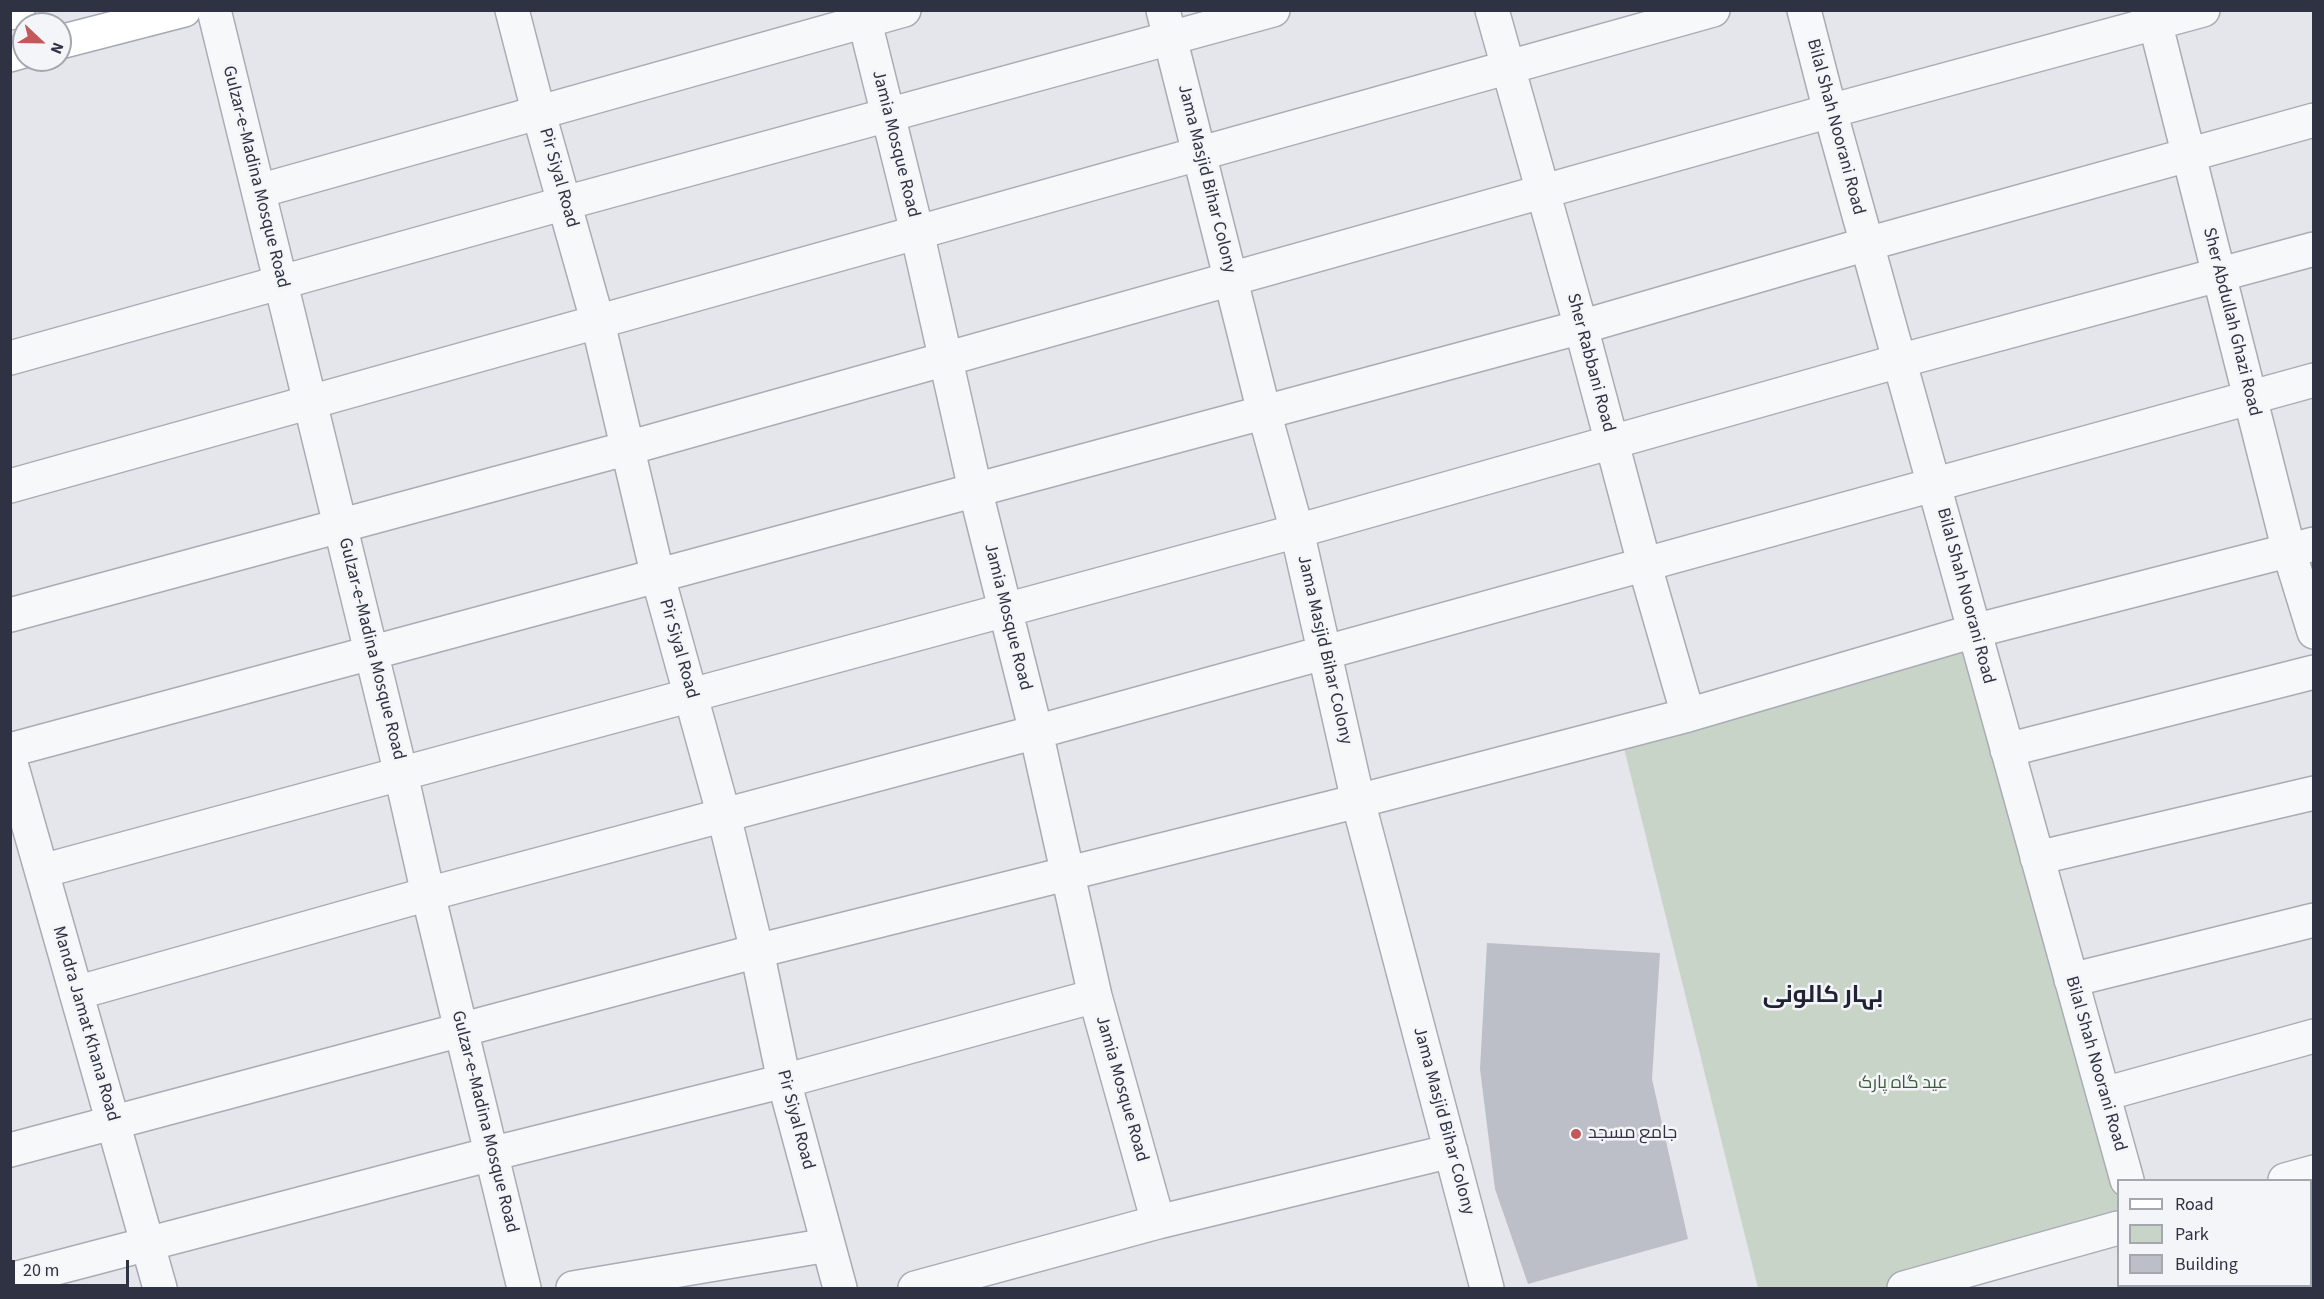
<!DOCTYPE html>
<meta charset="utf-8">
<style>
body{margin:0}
#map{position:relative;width:2324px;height:1299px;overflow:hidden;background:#e5e6eb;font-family:"Source Sans 3",sans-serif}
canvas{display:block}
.frame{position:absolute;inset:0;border:12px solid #2e3242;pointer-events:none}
.legend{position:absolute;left:2117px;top:1179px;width:195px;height:108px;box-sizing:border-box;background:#f4f5f8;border:2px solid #a5a7af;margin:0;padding:8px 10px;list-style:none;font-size:18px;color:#2e3242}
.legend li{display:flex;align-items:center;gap:12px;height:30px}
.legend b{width:30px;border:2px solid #a5a7af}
.north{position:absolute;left:12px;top:12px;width:60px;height:60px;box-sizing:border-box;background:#f4f5f8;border:2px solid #a5a7af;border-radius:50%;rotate:112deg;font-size:16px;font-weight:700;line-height:24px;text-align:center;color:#2e3242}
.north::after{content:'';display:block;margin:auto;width:21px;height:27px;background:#c25859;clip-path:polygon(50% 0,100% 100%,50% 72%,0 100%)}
.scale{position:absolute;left:12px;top:1260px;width:117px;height:27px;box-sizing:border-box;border:3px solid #2e3242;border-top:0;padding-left:8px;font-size:18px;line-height:21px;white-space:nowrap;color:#2e3242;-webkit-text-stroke:4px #f4f5f8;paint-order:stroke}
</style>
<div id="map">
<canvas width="2324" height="1299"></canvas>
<div class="frame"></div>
<ul class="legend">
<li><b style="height:8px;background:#fff"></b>Road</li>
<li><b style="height:16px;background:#c8d4c7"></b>Park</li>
<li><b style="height:16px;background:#bcbfc7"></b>Building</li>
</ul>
<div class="north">N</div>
<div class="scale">20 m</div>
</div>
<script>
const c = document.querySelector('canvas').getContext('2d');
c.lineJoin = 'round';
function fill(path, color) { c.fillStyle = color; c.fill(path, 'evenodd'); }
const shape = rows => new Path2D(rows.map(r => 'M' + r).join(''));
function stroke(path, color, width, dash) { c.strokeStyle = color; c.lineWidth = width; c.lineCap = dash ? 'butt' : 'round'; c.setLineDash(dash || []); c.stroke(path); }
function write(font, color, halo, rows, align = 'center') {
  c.font = font + ' "Source Sans 3",Cairo,sans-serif'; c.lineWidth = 5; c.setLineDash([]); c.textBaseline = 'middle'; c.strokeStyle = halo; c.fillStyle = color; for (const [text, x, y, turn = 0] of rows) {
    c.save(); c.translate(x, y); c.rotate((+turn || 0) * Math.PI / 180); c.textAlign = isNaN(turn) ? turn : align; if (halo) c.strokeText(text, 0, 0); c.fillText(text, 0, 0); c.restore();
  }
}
fill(shape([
 [1974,631,2118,1180,2118,1228,1903,1288,1758,1288,1620,732]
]), '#c8d4c7');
fill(shape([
 [1487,943,1660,953,1652,1079,1688,1239,1528,1284,1495,1189,1480,1069]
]), '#bcbfc7');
const minor = shape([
 [214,10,401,774,428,894,524,1288],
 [512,10,539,114,598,323,658,577,724,816,757,951,784,1081,840,1288],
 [862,10,917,232,975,489,1036,732,1095,996,1158,1222],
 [1163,10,1264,412,1297,531,1358,801,1487,1288],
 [1492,10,1581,327,1644,563,1688,715],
 [1804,10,1830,111,2127,1180],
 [2152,10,2289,551,2314,632],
 [259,191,904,10],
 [10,358,565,203,1273,10],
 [10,486,1713,10],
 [10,615,628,448,1830,111,2203,10],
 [10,750,1581,327,1867,244,2314,120],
 [2007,750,2314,672],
 [10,760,160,1288],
 [2037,858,2314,793],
 [42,871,1297,531,1899,361,2314,249],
 [2071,980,2314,920],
 [76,993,428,894,1036,732,2314,380],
 [2104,1094,2314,1036],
 [10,1150,757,951,1358,801,1688,715,1974,631,2314,544],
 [2285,1180,2314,1172],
 [10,1280,491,1154,784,1081,1095,996],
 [2158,1286,2159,1288],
 [573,1288,828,1245],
 [915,1288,1158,1222,1451,1151],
 [1904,1288,2118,1228],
 [2310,1288,2314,1287]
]);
const major = shape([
 [10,13,18,10],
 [60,42,184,10],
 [10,55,24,51]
]);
stroke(minor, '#aaacb5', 36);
stroke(major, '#a5a9b5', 36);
stroke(minor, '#f7f8f9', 33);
stroke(major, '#fff', 33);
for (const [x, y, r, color] of [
 [1576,1134,6,"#c25859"]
]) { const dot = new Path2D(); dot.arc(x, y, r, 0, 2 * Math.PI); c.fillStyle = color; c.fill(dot); stroke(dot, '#f4f5f8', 2); }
write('18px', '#2e3242', '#f4f5f8', [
 ["Bilal Shah Noorani Road",1835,127,75],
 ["Jamia Mosque Road",895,144,76],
 ["Gulzar-e-Madina Mosque Road",255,177,76],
 ["Pir Siyal Road",558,178,74],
 ["Jama Masjid Bihar Colony",1206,179,76],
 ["Sher Abdullah Ghazi Road",2231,322,76],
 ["Sher Rabbani Road",1590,363,75],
 ["Bilal Shah Noorani Road",1965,596,75],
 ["Jamia Mosque Road",1007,617,76],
 ["Gulzar-e-Madina Mosque Road",371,649,76],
 ["Pir Siyal Road",678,649,74],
 ["Jama Masjid Bihar Colony",1324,650,77],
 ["Mandra Jamat Khana Road",85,1024,74],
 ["Bilal Shah Noorani Road",2095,1064,74],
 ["Jamia Mosque Road",1121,1089,74],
 ["Pir Siyal Road",795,1120,75],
 ["Jama Masjid Bihar Colony",1443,1121,75],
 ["Gulzar-e-Madina Mosque Road",484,1122,76]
]);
write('18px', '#3e5c3c', '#f4f5f8', [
 ["عید گاہ پارک",1903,1084]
]);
write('18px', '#2e3242', '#f4f5f8', [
 ["جامع مسجد",1588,1134]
], 'left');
write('bold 24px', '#202333', '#f4f5f8', [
 ["بہار کالونی",1823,997]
]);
</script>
